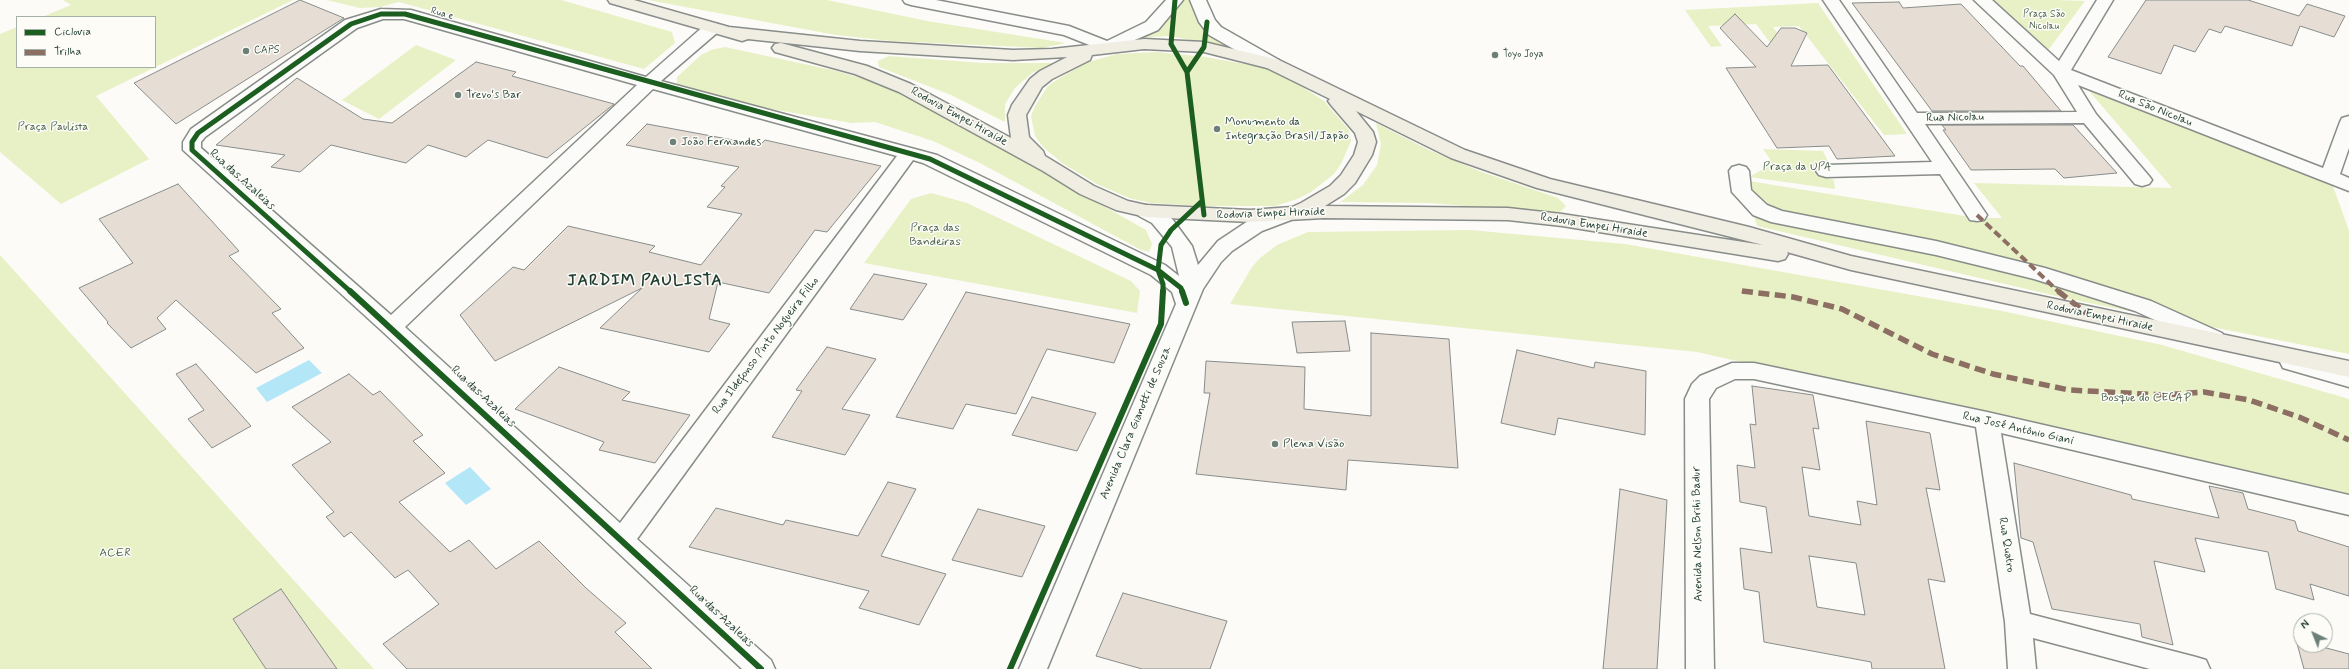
<!DOCTYPE html>
<meta charset="utf-8">
<style>
body{margin:0}
#map{position:relative;width:2349px;height:669px;overflow:hidden;background:#fcfbf8;font-family:Mynerve,sans-serif}
canvas{display:block}
.legend{position:absolute;left:16px;top:16px;width:140px;height:52px;box-sizing:border-box;background:#fdfcf7;border:1px solid #a4b0a9;margin:0;padding:5px 7px;list-style:none;font-size:12px;color:#1f3d34}
.legend li{display:flex;align-items:center;gap:8px;height:20px}
.legend b{width:20px;border:1px solid #a4b0a9}
.north{position:absolute;left:2293px;top:613px;width:40px;height:40px;box-sizing:border-box;background:#fdfcf7;border:1px solid #a4b0a9;border-radius:50%;rotate:317deg;font-size:11px;font-weight:700;line-height:16px;text-align:center;color:#1f3d34}
.north::after{content:'';display:block;margin:auto;width:14px;height:18px;background:#6c8079;clip-path:polygon(50% 0,100% 100%,50% 72%,0 100%)}
</style>
<div id="map">
<canvas width="2349" height="669"></canvas>
<ul class="legend">
<li><b style="height:5px;background:#1b5e20"></b>Ciclovia</li>
<li><b style="height:5px;background:#8d6e63"></b>Trilha</li>
</ul>
<div class="north">N</div>
</div>
<script>
const c = document.querySelector('canvas').getContext('2d');
c.lineJoin = 'round';
function fill(path, color) { c.fillStyle = color; c.fill(path, 'evenodd'); }
const shape = rows => new Path2D(rows.map(r => 'M' + r).join(''));
function stroke(path, color, width, dash) { c.strokeStyle = color; c.lineWidth = width; c.lineCap = dash ? 'butt' : 'round'; c.setLineDash(dash || []); c.stroke(path); }
function write(font, color, halo, rows, align = 'center') {
  c.font = font + ' Mynerve,sans-serif'; c.lineWidth = 3; c.setLineDash([]); c.textBaseline = 'middle'; c.strokeStyle = halo; c.fillStyle = color; for (const [text, x, y, turn = 0] of rows) {
    c.save(); c.translate(x, y); c.rotate((+turn || 0) * Math.PI / 180); c.textAlign = isNaN(turn) ? turn : align; if (halo) c.strokeText(text, 0, 0); c.fillText(text, 0, 0); c.restore();
  }
}
fill(shape([
 [63,0,293,0,96,96,149,159,61,204,0,152,0,34,17,27,17,67,155,67,155,17,42,17,71,5],
 [327,0,561,0,672,32,675,43,644,69,399,2,380,7,360,8],
 [648,0,827,0,927,21,1066,43,1042,48,891,41,836,35],
 [1178,0,1193,0,1237,49,1169,36,1134,38],
 [1994,0,2057,0,2085,1,2046,53],
 [1818,3,1907,134,1884,135,1799,26,1773,27,1785,43,1771,44,1756,24,1708,26,1722,46,1711,47,1685,10],
 [416,45,456,60,379,119,342,100],
 [725,47,837,71,874,82,910,97,1146,230,1152,244,1149,252,1139,249,980,163,933,141,875,122,851,123,686,94,677,87,677,77,701,55,711,50],
 [1156,52,1206,57,1266,68,1295,82,1324,101,1349,130,1351,141,1341,164,1334,174,1311,192,1297,199,1275,206,1203,206,1150,203,1129,198,1097,184,1062,163,1043,147,1035,136,1031,116,1035,106,1048,86,1058,79,1088,62,1117,54],
 [889,56,983,63,1055,63,1032,73,1015,88,1005,104,1005,122,951,95,879,67,878,61],
 [2084,85,2333,186,2349,231,2349,354,2069,299,1757,226,1743,180,1977,218,2002,218,1974,183,2172,188],
 [1376,123,1427,149,1479,171,1558,198,1566,206,1560,212,1550,213,1429,203,1340,202,1363,185,1377,165,1381,144],
 [1763,149,1823,151,1830,166,1818,166,1814,172,1820,176,1834,180,1835,189,1749,177,1765,168,1770,162,1770,159],
 [931,193,967,203,1131,281,1140,291,1137,313,864,263,911,199],
 [1470,230,1625,244,2002,311,2162,345,2349,399,2349,500,1697,352,1230,304,1252,267,1260,258,1277,245,1308,232],
 [0,255,374,669,0,669]
]), '#e8f1c5');
fill(shape([
 [309,360,322,373,267,402,256,388],
 [470,467,491,489,466,505,445,483]
]), '#b3e7f7');
const building = shape([
 [300,0,344,18,176,124,134,83,300,0],
 [2146,0,2248,0,2299,16,2307,4,2345,16,2334,37,2300,26,2292,46,2225,26,2221,33,2209,29,2195,52,2174,45,2161,74,2108,57,2146,0],
 [1899,2,1903,8,1961,4,2020,66,2023,66,2061,111,1932,111,1852,3,1899,2],
 [1735,14,1767,47,1781,28,1795,28,1807,33,1791,66,1828,65,1895,156,1837,159,1829,146,1777,148,1726,68,1756,67,1720,28,1735,14],
 [476,62,516,72,512,76,614,104,547,158,488,140,466,157,428,145,406,163,331,145,300,172,271,167,285,155,216,145,297,78,363,119,392,123,476,62],
 [647,124,760,145,765,140,881,166,827,232,815,230,769,293,718,282,709,319,730,324,709,352,600,328,642,288,495,361,460,315,513,267,524,270,568,226,655,246,649,252,701,265,742,214,707,207,725,187,721,186,739,167,626,145,647,124],
 [1942,125,2073,125,2117,173,2064,178,2055,169,1971,170,1943,130,1946,130,1942,125],
 [178,184,239,251,229,256,281,309,272,313,304,348,256,373,176,300,157,318,166,329,131,348,107,323,108,322,79,288,133,263,99,219,178,184],
 [874,274,927,284,903,320,850,309,874,274],
 [966,292,1130,324,1114,363,1047,349,1016,414,966,404,953,429,896,417,966,292],
 [1345,321,1350,351,1297,353,1292,322,1345,321],
 [1371,333,1449,339,1458,468,1348,460,1346,490,1196,474,1210,393,1204,393,1206,361,1305,367,1304,409,1371,416,1371,333],
 [827,347,876,359,842,409,870,415,845,455,772,437,802,391,796,390,827,347],
 [1517,350,1594,368,1595,362,1646,371,1645,435,1558,418,1555,435,1501,423,1517,350],
 [196,364,251,426,212,448,188,419,204,410,176,374,196,364],
 [559,367,630,392,622,400,690,415,655,463,599,450,604,442,515,409,559,367],
 [349,374,373,395,380,391,423,435,413,441,445,473,399,502,450,552,469,540,496,569,539,541,586,588,626,623,615,632,652,669,407,669,383,644,439,604,408,570,395,578,351,532,344,537,326,517,334,512,292,465,331,442,292,407,349,374],
 [1752,386,1813,395,1819,429,1813,428,1820,470,1802,467,1809,516,1861,525,1857,501,1877,505,1866,421,1930,433,1940,490,1926,488,1945,582,1928,579,1945,669,1872,669,1871,662,1764,642,1759,592,1744,589,1740,548,1772,553,1766,507,1740,502,1737,465,1755,468,1750,424,1756,425,1752,386],
 [1809,556,1856,563,1865,615,1817,607,1809,556],
 [1032,397,1096,413,1077,451,1012,435,1032,397],
 [2014,463,2131,495,2132,499,2219,518,2209,486,2243,493,2248,509,2295,521,2298,531,2349,547,2349,596,2310,584,2314,600,2276,589,2268,552,2195,538,2205,572,2154,561,2173,645,2142,637,2140,624,2052,609,2033,542,2021,538,2014,463],
 [888,482,916,489,881,556,946,574,919,625,859,608,869,591,689,547,716,508,783,525,786,520,858,536,888,482],
 [1620,489,1667,500,1657,669,1603,669,1620,489],
 [978,509,1045,526,1022,577,952,560,978,509],
 [281,589,337,669,266,669,233,619,281,589],
 [1123,593,1227,621,1210,669,1142,669,1096,656,1123,593],
 [2296,640,2301,641,2301,645,2315,645,2349,654,2349,669,2304,669,2296,640]
]);
fill(building, '#e6ddd5');
stroke(building, '#888d8a', 1);
const minor = shape([
 [903,0,936,0,1069,26,1107,41,1146,22,1166,0,1183,0,1158,30,1107,52,1064,35,911,5,905,3,903,0],
 [1190,0,1206,0,1215,20,1221,27,1279,60,1282,64,1279,68,1267,68,1209,35,1199,22,1190,0],
 [1823,0,1839,0,1917,113,2077,112,2054,75,1974,0,1992,0,2059,61,2097,0,2113,0,2071,70,2323,168,2340,122,2342,118,2349,116,2349,148,2340,174,2349,178,2349,191,2078,85,2096,114,2149,176,2152,180,2149,184,2142,186,2135,184,2084,123,1925,124,1987,215,1984,220,1977,221,1970,220,1940,174,1826,177,1819,175,1816,171,1819,167,1826,165,1932,162,1823,0],
 [381,9,411,10,646,77,706,24,718,24,720,28,718,32,661,81,937,155,1165,265,1179,276,1172,247,1152,223,1139,216,1136,211,1139,206,1146,205,1153,206,1166,213,1173,220,1192,246,1198,265,1218,241,1248,221,1284,209,1291,210,1294,215,1291,220,1262,231,1232,251,1221,262,1203,289,1047,669,1019,669,1176,304,1172,292,1151,275,923,163,913,160,637,539,771,660,775,669,742,669,383,332,183,150,183,142,191,129,345,20,381,9],
 [383,19,404,19,637,85,391,315,201,148,201,142,205,137,357,28,383,19],
 [653,89,897,156,620,523,405,327,653,89],
 [1739,165,1746,167,1749,171,1751,190,1767,205,1782,211,1936,241,2045,268,2151,301,2222,333,2225,339,2222,345,2214,347,2135,311,2034,279,1936,255,1771,222,1753,215,1732,192,1729,171,1732,167,1739,165],
 [2291,354,2349,371,2349,387,2283,368,2280,362,2283,356,2291,354],
 [1732,363,1754,363,1987,412,2349,495,2349,515,2001,433,2030,614,2196,657,2206,660,2210,669,2150,669,2033,638,2036,669,2008,669,2005,622,1976,427,1754,379,1735,379,1716,388,1709,399,1714,669,1686,669,1685,399,1692,384,1700,376,1732,363]
]);
const major = shape([
 [608,0,634,0,729,27,860,41,1013,50,1052,49,1144,39,1204,42,1279,60,1465,150,1550,179,1749,227,1851,256,2349,361,2349,377,1851,270,1787,252,1788,254,1785,259,1778,261,1562,226,1508,220,1324,218,1250,222,1146,217,1116,210,1080,194,1043,171,899,92,855,74,775,52,772,48,775,44,781,43,867,66,911,84,1011,138,1008,115,1012,105,1030,79,1040,71,1067,57,1013,60,860,51,748,39,742,41,610,3,608,0],
 [1144,49,1204,52,1267,68,1330,99,1328,101,1331,105,1355,133,1358,142,1354,155,1341,175,1330,186,1301,203,1292,207,1250,210,1146,205,1128,201,1094,186,1045,156,1043,151,1029,137,1026,115,1042,87,1052,79,1090,60,1092,55,1144,49],
 [1356,111,1451,158,1537,188,1763,245,1562,214,1508,208,1325,206,1344,194,1355,183,1372,155,1376,142,1373,132,1356,111]
]);
stroke(minor, '#888d8a', 3);
stroke(major, '#888d8a', 3);
fill(minor, '#fbfbf9');
fill(major, '#f0ede3');
stroke(shape([
 [1977,215,2059,292],
 [1742,291,1746,292]
]), '#8d6e63', 4, [8, 4]);
stroke(shape([
 [1742,291,1793,297,1842,309,1932,354,1993,374,2069,390,2163,395,2204,392,2249,400,2299,417,2349,440],
 [2058,291,2086,313]
]), '#8d6e63', 5.5, [11, 5.5]);
stroke(shape([
 [1175,0,1171,44,1187,72,1204,215],
 [1187,72,1204,47,1207,22],
 [351,292,192,150,192,142,198,133,351,24,381,14,405,14,930,159,1158,270,1181,288,1182,292],
 [1163,292,1163,284,1158,270,1161,245,1171,230,1202,201]
]), '#1b5e20', 5);
stroke(shape([
 [350,291,761,669],
 [1182,291,1186,303],
 [1010,669,1161,324,1163,291]
]), '#1b5e20', 6);
for (const [x, y, r, color] of [
 [246,51,4,"#6c8079"],
 [1495,55,4,"#6c8079"],
 [458,95,4,"#6c8079"],
 [1217,129,4,"#6c8079"],
 [673,142,4,"#6c8079"],
 [1275,444,4,"#6c8079"]
]) { const dot = new Path2D(); dot.arc(x, y, r, 0, 2 * Math.PI); c.fillStyle = color; c.fill(dot); stroke(dot, '#fdfcf7', 1.5); }
write('10px', '#1f3d34', '#fdfcf7', [
 ["Rua e",442,14,16]
]);
write('10px', '#445f49', '#fdfcf7', [
 ["Praça São",2044,15],
 ["Nicolau",2044,27]
]);
write('10px', '#1f3d34', '#fdfcf7', [
 ["CAPS",254,51],
 ["Toyo Joya",1503,55]
], 'left');
write('12px', '#1f3d34', '#fdfcf7', [
 ["Trevo's Bar",466,95],
 ["Monumento da",1225,122],
 ["Integração Brasil/Japão",1225,136],
 ["João Fernandes",681,142],
 ["Plena Visão",1283,444]
], 'left');
write('12px', '#1f3d34', '#fdfcf7', [
 ["Rua São Nicolau",2155,109,22],
 ["Rodovia Empei Hiraide",959,117,29],
 ["Rua Nicolau",1955,118,-1],
 ["Rua das Azaleias",242,180,42],
 ["Rodovia Empei Hiraide",1271,214,-2],
 ["Rodovia Empei Hiraide",1594,226,9],
 ["Rodovia Empei Hiraide",2100,317,12],
 ["Rua Ildefonso Pinto Nogueira Filho",766,346,-53],
 ["Rua das Azaleias",483,397,43],
 ["Avenida Clara Gianotti de Souza",1136,423,-67],
 ["Rua José Antônio Giani",2018,429,13],
 ["Avenida Nelson Brihi Badur",1698,534,-91],
 ["Rua Quatro",2006,545,81],
 ["Rua das Azaleias",721,617,43]
]);
write('12px', '#445f49', '#fdfcf7', [
 ["Praça Paulista",53,127],
 ["Praça da UPA",1797,167],
 ["Praça das",935,228],
 ["Bandeiras",935,242],
 ["Bosque do CECAP",2146,398],
 ["ACER",115,553]
]);
c.letterSpacing = '1px';
write('bold 16px', '#1f3d34', '#fdfcf7', [
 ["JARDIM PAULISTA",645,282]
]);
c.letterSpacing = '0px';
</script>
